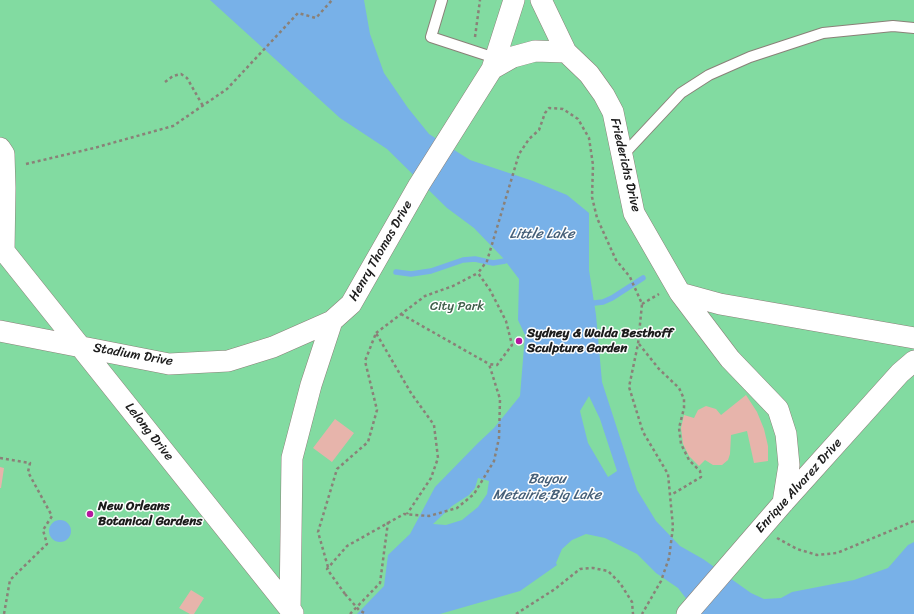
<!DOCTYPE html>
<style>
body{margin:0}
canvas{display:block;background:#f8e6d3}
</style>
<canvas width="914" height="614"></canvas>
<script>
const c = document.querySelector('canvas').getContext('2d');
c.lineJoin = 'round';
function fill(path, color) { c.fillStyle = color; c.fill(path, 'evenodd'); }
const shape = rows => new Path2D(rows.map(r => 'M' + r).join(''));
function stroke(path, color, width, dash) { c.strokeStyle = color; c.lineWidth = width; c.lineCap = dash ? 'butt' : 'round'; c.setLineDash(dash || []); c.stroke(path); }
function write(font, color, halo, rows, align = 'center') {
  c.font = font + ' Sriracha,sans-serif'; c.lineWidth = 3; c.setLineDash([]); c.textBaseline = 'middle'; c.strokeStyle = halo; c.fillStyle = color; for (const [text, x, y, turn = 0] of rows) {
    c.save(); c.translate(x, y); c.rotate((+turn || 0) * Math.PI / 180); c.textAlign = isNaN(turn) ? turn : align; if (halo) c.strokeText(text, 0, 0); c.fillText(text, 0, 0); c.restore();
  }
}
fill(shape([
 [0,0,914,0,914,614,0,614]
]), '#82dba1');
fill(shape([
 [210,0,364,0,370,34,384,73,408,108,429,134,470,160,533,181,567,195,589,213,589,270,596,315,602,382,637,490,656,521,680,546,703,559,751,593,764,599,781,598,792,592,854,580,888,568,908,545,914,542,914,614,698,614,678,588,656,573,637,554,605,538,586,534,572,540,562,549,556,563,557,565,520,591,440,614,357,614,384,586,388,555,410,534,435,487,478,443,494,428,520,396,525,335,518,320,519,279,503,258,474,228,447,208,387,149,340,118],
 [589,396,600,419,617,471,608,477,588,443,580,411],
 [478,478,489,481,487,494,478,507,462,520,446,525,433,524,452,506,469,495,475,488],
 '49 531a11 11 0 1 1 22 0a11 11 0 1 1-22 0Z'
]), '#78b1e8');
stroke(shape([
 [396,272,411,274,431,271,463,260,475,259,493,263,505,261],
 [594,303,603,302,612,298,643,278]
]), '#78b1e8', 5.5);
fill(shape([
 [746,395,757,412,764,429,768,446,768,461,754,463,747,431,731,435,730,454,728,460,722,465,713,465,705,460,699,466,689,456,683,444,681,428,684,415,694,418,698,410,706,406,716,409,721,415],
 [335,419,354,433,332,462,313,448],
 [0,467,4,468,1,488,0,488],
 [191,590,204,598,194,614,190,614,179,608]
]), '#e7b4ab');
const lane = shape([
 [442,0,431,37,495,58],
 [623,155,681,93,709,75,750,57,823,33,893,26,914,28]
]);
const street = shape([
 [541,0,566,52,589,74,604,95,613,112,634,213,680,293,730,359,778,409,786,434,789,465,783,503],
 [492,69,513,57,535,51,566,52],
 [0,148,4,154,5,188,4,251,0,250],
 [4,251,293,613],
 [680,293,720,304,914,338],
 [0,331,169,364,228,361,273,347,332,321],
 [290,610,292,458,311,385,332,321,351,304,419,185,492,69,514,0],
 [687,614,783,503,900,373,914,361]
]);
stroke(lane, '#8a8178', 12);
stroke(street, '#8a8178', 22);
stroke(shape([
 [475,37,480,0],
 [165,82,173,76,181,74,187,78,203,106],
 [26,164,94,148,173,126,227,89,298,13,316,18,332,0],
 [642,304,659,294],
 [401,314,489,364],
 [376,333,425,296,453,286,478,273],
 [639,344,659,369,679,388,684,399,684,408,679,428,681,444,689,460,700,471,701,477,671,495],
 [0,458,30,463,28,472,52,516,43,530,47,544,10,580,4,614],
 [777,538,797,549,817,555,837,553,914,521],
 [328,567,318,532,337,469,368,442,377,410,365,361,376,333,411,393,434,425,438,458,431,478,407,514],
 [345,594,327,569,347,546,404,514,429,516,457,508,474,494,494,461,499,438,500,399,489,364,497,365,512,345,506,321,490,290,478,273,487,261,519,154,529,139,539,130,545,113,549,108,563,109,578,119,589,138,593,165,592,197,597,218,616,260,630,277,642,304,638,344,629,387,643,432,668,474,673,527,669,558,661,581,642,614],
 [350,614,380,583,388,522],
 [516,614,555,589,580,569,593,568,608,571,620,583,632,602,633,614]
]), '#8a8178', 2.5, [3, 3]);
stroke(lane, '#fff', 10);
stroke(street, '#fff', 21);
stroke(shape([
 [345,594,359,610,366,614]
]), '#8a8178', 2.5, [3, 3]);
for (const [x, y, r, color] of [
 [519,341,4,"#b5179e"],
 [90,514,4,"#b5179e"]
]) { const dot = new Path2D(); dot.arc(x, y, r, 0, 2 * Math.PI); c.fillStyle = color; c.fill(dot); stroke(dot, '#fff', 1.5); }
write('13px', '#1c1c1c', '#fff', [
 ["Friederichs Drive",625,165,77],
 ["Henry Thomas Drive",381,251,-60],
 ["Stadium Drive",133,355,10],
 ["Lelong Drive",149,432,52],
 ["Enrique Alvarez Drive",799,486,-48]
]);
write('13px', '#405f4b', '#fff', [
 ["City Park",457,307]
]);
write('bold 13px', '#1c1c1c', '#fff', [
 ["Sydney & Walda Besthoff",527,334],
 ["Sculpture Garden",527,349],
 ["New Orleans",98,507],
 ["Botanical Gardens",98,522]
], 'left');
write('italic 14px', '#455f78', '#fff', [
 ["Little Lake",542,234],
 ["Bayou",547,479],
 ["Metairie;Big Lake",547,495]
]);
</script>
